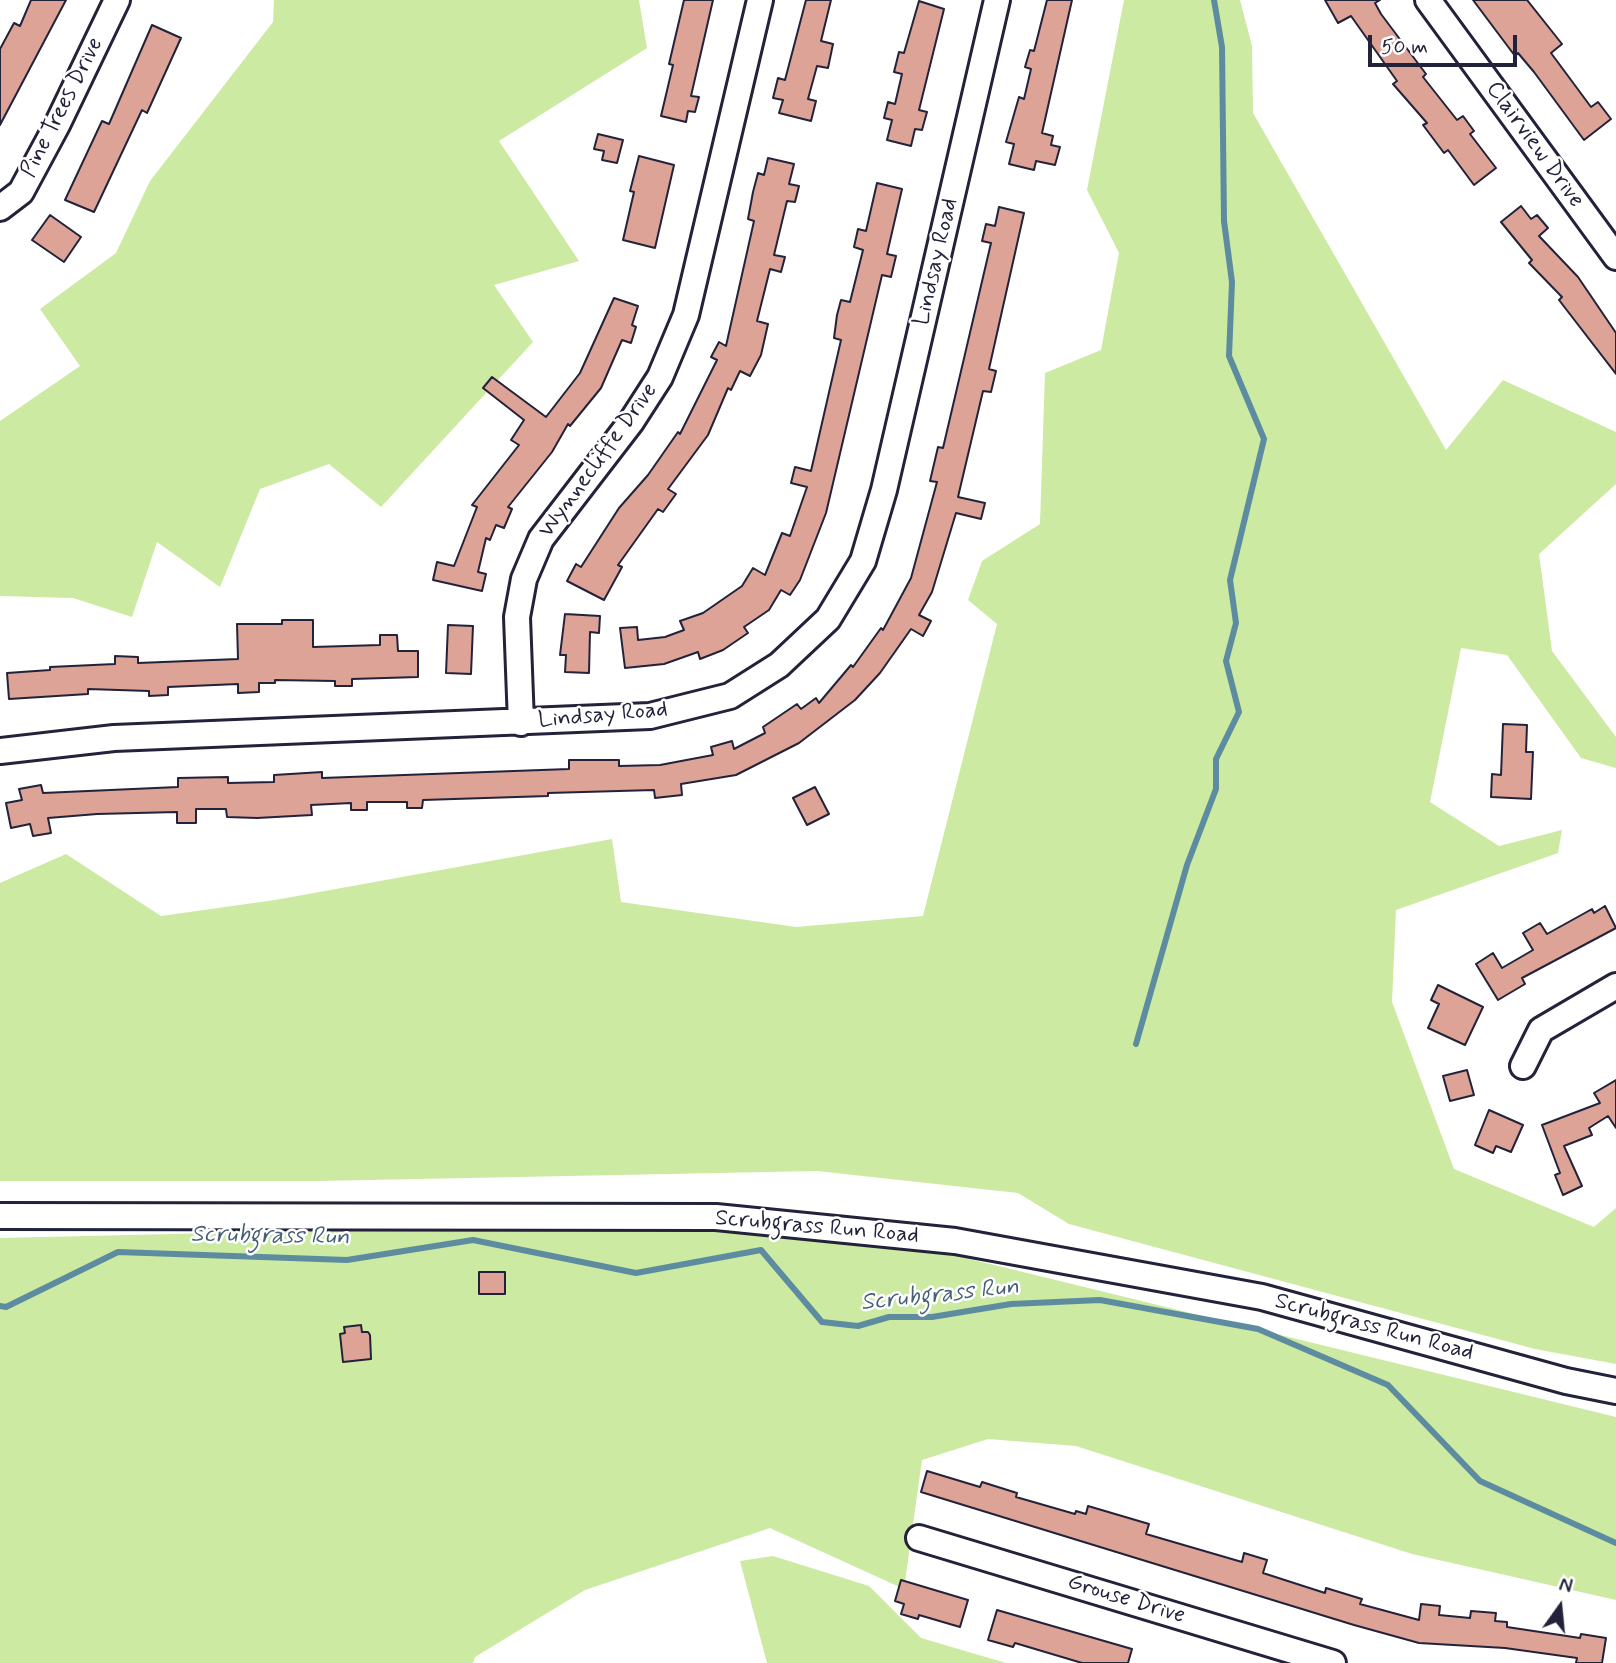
<!DOCTYPE html>
<style>
body{margin:0}
#map{position:relative;width:1616px;height:1663px;overflow:hidden;background:#fff;font-family:Mynerve,sans-serif}
canvas{display:block}
.north{position:absolute;left:1525px;top:1572px;width:70px;height:70px;-webkit-text-stroke:5px #fff;paint-order:stroke;rotate:15deg;font-size:19px;font-weight:700;line-height:28px;text-align:center;color:#22223b}
.north::after{content:'';display:block;margin:auto;width:24px;height:32px;background:#22223b;clip-path:polygon(50% 0,100% 100%,50% 72%,0 100%)}
.scale{position:absolute;left:1368px;top:35px;width:149px;height:32px;box-sizing:border-box;border:4px solid #22223b;border-top:0;padding-left:9px;font-size:21px;line-height:24px;white-space:nowrap;color:#22223b;-webkit-text-stroke:5px #fff;paint-order:stroke}
</style>
<div id="map">
<canvas width="1616" height="1663"></canvas>
<div class="north">N</div>
<div class="scale">50 m</div>
</div>
<script>
const c = document.querySelector('canvas').getContext('2d');
c.lineJoin = 'round';
function fill(path, color) { c.fillStyle = color; c.fill(path, 'evenodd'); }
const shape = rows => new Path2D(rows.map(r => 'M' + r).join(''));
function stroke(path, color, width, dash) { c.strokeStyle = color; c.lineWidth = width; c.lineCap = dash ? 'butt' : 'round'; c.setLineDash(dash || []); c.stroke(path); }
function write(font, color, halo, rows, align = 'center') {
  c.font = font + ' Mynerve,sans-serif'; c.lineWidth = 5; c.setLineDash([]); c.textBaseline = 'middle'; c.strokeStyle = halo; c.fillStyle = color; for (const [text, x, y, turn = 0] of rows) {
    c.save(); c.translate(x, y); c.rotate((+turn || 0) * Math.PI / 180); c.textAlign = isNaN(turn) ? turn : align; if (halo) c.strokeText(text, 0, 0); c.fillText(text, 0, 0); c.restore();
  }
}
fill(shape([
 [274,0,639,0,647,48,499,141,579,261,494,285,533,342,381,507,329,464,260,489,220,587,157,542,132,617,73,598,0,596,0,421,80,366,40,309,116,253,150,181,273,22],
 [1124,0,1240,0,1252,46,1253,113,1446,450,1503,380,1616,432,1616,484,1539,554,1552,651,1616,737,1616,768,1581,758,1507,655,1461,648,1430,802,1499,846,1562,830,1558,853,1396,910,1392,1002,1454,1169,1594,1227,1616,1208,1616,1364,1535,1349,1069,1224,1018,1193,817,1171,318,1181,0,1181,0,883,66,854,161,916,275,900,612,839,621,902,796,927,923,916,997,624,968,600,982,561,1040,524,1045,373,1101,350,1119,253,1087,190],
 [562,1225,892,1240,1616,1417,1616,1600,1412,1554,1076,1446,988,1439,922,1460,904,1589,770,1528,585,1590,475,1657,473,1663,0,1663,0,1238],
 [773,1556,869,1586,921,1638,1006,1663,767,1663,740,1561]
]), '#cceaa1');
stroke(shape([
 [1136,1044,1187,865,1216,789,1216,759,1239,712,1226,661,1236,623,1230,580,1264,439,1229,356,1232,282,1224,221,1222,47,1214,0],
 [0,1306,6,1307,118,1252,347,1260,473,1240,636,1273,761,1250,822,1322,858,1326,889,1317,932,1317,1011,1304,1100,1300,1258,1329,1388,1385,1480,1481,1616,1543]
]), '#5d8ca0', 6);
const building = shape([
 [31,0,66,0,0,125,0,49,14,23,20,26,31,0],
 [684,0,713,0,691,96,699,97,695,112,688,111,686,122,661,116,673,65,669,64,684,0],
 [806,0,831,0,821,41,833,44,828,68,817,66,808,99,816,101,811,121,779,113,783,100,773,98,778,78,785,80,806,0],
 [1047,0,1072,0,1042,133,1053,136,1051,145,1060,147,1055,165,1036,161,1034,170,1009,164,1014,144,1006,142,1019,97,1024,99,1031,69,1025,67,1030,50,1034,51,1047,0],
 [1325,0,1380,0,1375,3,1381,14,1426,74,1423,77,1457,120,1463,116,1474,131,1470,134,1496,168,1474,185,1448,150,1444,153,1423,125,1427,123,1393,84,1397,81,1351,16,1338,23,1325,0],
 [1473,0,1527,0,1562,44,1551,53,1591,107,1598,102,1611,119,1584,140,1534,72,1518,53,1515,56,1473,0],
 [919,1,944,9,919,110,927,112,922,130,915,129,911,146,887,140,892,120,884,118,888,102,895,104,902,74,894,72,899,52,904,53,919,1],
 [152,25,181,38,147,113,142,110,94,212,65,200,102,121,109,124,152,25],
 [598,134,623,140,617,163,602,160,604,151,594,149,598,134],
 [639,156,674,165,655,248,623,240,634,192,630,191,639,156],
 [768,158,794,164,789,184,799,186,795,202,787,201,774,255,785,257,781,272,770,269,757,321,768,324,761,355,750,376,740,371,731,390,728,388,708,435,668,489,676,494,663,512,658,509,618,565,622,567,604,600,567,581,576,564,581,567,619,508,648,475,678,432,680,434,717,360,711,357,719,342,726,346,754,221,748,219,753,192,758,173,764,175,768,158],
 [877,183,902,189,887,254,896,256,891,277,882,275,826,513,800,580,790,595,781,590,769,610,744,627,748,633,723,650,700,659,698,652,664,664,625,668,620,628,637,627,638,640,665,637,684,630,680,621,703,613,742,586,753,568,765,575,782,533,790,536,807,487,791,483,795,467,811,471,841,340,834,338,837,315,841,300,850,302,863,250,854,247,858,229,866,231,877,183],
 [1521,206,1531,219,1537,215,1548,228,1539,236,1578,277,1616,333,1616,374,1559,300,1562,297,1529,263,1532,260,1501,222,1521,206],
 [999,207,1024,213,989,369,996,371,991,392,983,391,958,497,985,503,981,519,956,513,932,592,919,615,931,621,923,636,911,629,880,673,855,700,799,743,736,775,681,784,682,795,655,798,654,790,548,793,548,796,423,800,422,808,407,808,407,802,367,802,367,810,351,810,351,803,311,805,312,815,257,818,227,817,226,809,196,809,196,823,177,823,177,812,97,814,48,818,51,833,33,836,30,824,11,828,6,803,22,800,19,789,41,785,43,793,178,787,178,778,228,777,228,783,274,782,274,775,322,772,322,778,569,769,569,760,619,760,619,766,660,765,713,755,711,747,732,741,734,749,765,733,763,727,797,704,801,709,816,698,819,703,851,665,853,667,881,628,883,630,911,578,937,482,930,481,938,447,943,448,991,243,982,241,986,224,995,226,999,207],
 [50,215,81,237,64,262,32,240,50,215],
 [614,298,638,306,632,325,636,327,631,343,622,340,601,388,570,426,568,424,552,452,508,507,512,509,504,528,496,525,490,540,486,538,478,572,486,574,482,591,433,580,437,562,454,566,477,507,472,505,519,445,511,440,524,420,483,388,492,377,546,417,580,373,614,298],
 [565,614,600,616,599,633,590,632,589,673,565,672,566,655,560,655,565,614],
 [282,620,313,620,313,647,380,645,380,635,397,635,398,651,418,651,418,677,352,679,352,686,335,686,335,681,275,680,275,683,259,683,259,692,238,693,238,684,168,687,168,695,149,696,149,691,88,689,88,694,9,699,7,673,50,670,50,667,115,664,115,656,138,657,138,663,238,659,237,624,282,624,282,620],
 [448,625,473,626,471,674,446,673,448,625],
 [1503,724,1527,725,1526,752,1533,752,1531,799,1491,797,1492,774,1501,775,1503,724],
 [815,787,829,814,807,825,793,798,815,787],
 [1605,906,1616,928,1522,978,1525,984,1498,1000,1476,964,1493,953,1502,968,1533,950,1523,933,1540,923,1547,934,1592,909,1594,913,1605,906],
 [1438,985,1483,1007,1465,1045,1428,1028,1439,1004,1431,1000,1438,985],
 [1467,1070,1474,1095,1450,1101,1443,1076,1467,1070],
 [1616,1080,1616,1128,1608,1116,1589,1128,1592,1135,1564,1146,1582,1186,1563,1195,1555,1175,1560,1173,1542,1125,1600,1103,1594,1093,1616,1080],
 [1489,1110,1523,1125,1511,1152,1496,1146,1493,1153,1475,1145,1489,1110],
 [479,1272,505,1272,505,1294,479,1294,479,1272],
 [361,1325,362,1332,368,1332,370,1335,371,1359,343,1362,340,1334,345,1333,344,1327,361,1325],
 [927,1471,980,1487,982,1482,1017,1493,1016,1497,1075,1514,1076,1511,1086,1514,1088,1506,1149,1524,1146,1534,1242,1562,1244,1553,1267,1560,1263,1573,1325,1593,1326,1588,1362,1599,1360,1604,1419,1620,1421,1604,1440,1606,1439,1615,1470,1618,1471,1611,1496,1613,1495,1621,1507,1622,1507,1627,1580,1638,1581,1634,1606,1638,1602,1663,1576,1663,1577,1658,1505,1648,1419,1643,1354,1625,921,1492,927,1471],
 [901,1580,968,1600,960,1627,919,1615,918,1619,901,1614,904,1604,895,1601,901,1580],
 [997,1610,1132,1649,1128,1663,1082,1663,1015,1643,1013,1647,988,1640,997,1610]
]);
fill(building, '#dca396');
stroke(building, '#22223b', 2);
const minor = shape([
 [1428,0,1616,257],
 [0,208,21,192,57,125,117,0],
 [521,723,517,617,524,579,541,539,631,422,660,377,686,315,760,0],
 [0,751,114,738,650,716,730,696,779,665,828,619,863,561,884,490,997,0],
 [1523,1066,1541,1030,1616,986],
 [0,1216,716,1217,955,1241,1262,1297,1566,1381,1616,1391],
 [919,1538,1333,1663]
]);
stroke(minor, '#22223b', 30);
stroke(minor, '#fff', 24);
write('23px', '#22223b', '#fff', [
 ["Pine Trees Drive",63,108,-63],
 ["Clairview Drive",1534,145,54],
 ["Lindsay Road",937,262,-77],
 ["Wynnecliffe Drive",599,461,-54],
 ["Lindsay Road",603,716,-5],
 ["Scrubgrass Run Road",817,1228,5],
 ["Scrubgrass Run Road",1374,1328,15],
 ["Grouse Drive",1126,1600,17]
]);
write('italic 24px', '#456076', '#fff', [
 ["Scrubgrass Run",270,1237,1],
 ["Scrubgrass Run",940,1296,-6]
]);
</script>
